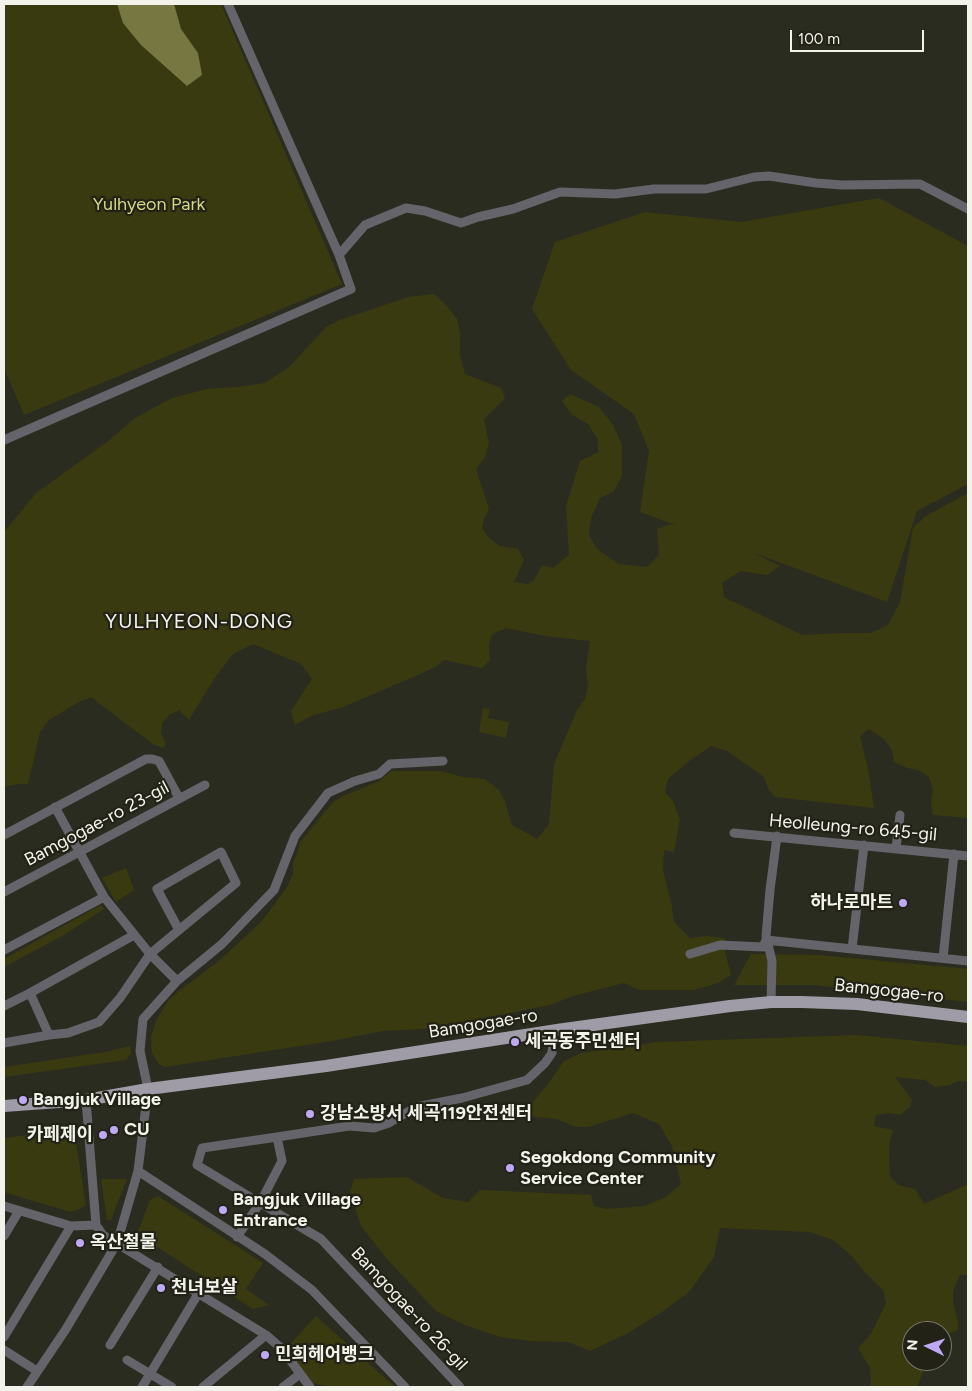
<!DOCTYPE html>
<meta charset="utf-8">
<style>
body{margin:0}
#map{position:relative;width:972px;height:1391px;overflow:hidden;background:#2b2c20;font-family:Figtree,sans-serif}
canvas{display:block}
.frame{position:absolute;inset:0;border:5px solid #f2f3eb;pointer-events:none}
.north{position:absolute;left:902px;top:1321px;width:50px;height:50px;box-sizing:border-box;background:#222217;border:1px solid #75766c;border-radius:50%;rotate:274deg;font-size:14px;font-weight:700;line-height:20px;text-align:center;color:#f2f3eb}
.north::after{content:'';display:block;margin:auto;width:18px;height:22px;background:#bea9f5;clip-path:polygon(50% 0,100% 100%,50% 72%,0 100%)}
.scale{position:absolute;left:790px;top:30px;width:134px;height:22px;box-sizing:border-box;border:2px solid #f2f3eb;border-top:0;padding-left:6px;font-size:15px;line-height:18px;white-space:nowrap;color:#f2f3eb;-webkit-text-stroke:4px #222217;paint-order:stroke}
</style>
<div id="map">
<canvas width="972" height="1391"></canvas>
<div class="frame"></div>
<div class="north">N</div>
<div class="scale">100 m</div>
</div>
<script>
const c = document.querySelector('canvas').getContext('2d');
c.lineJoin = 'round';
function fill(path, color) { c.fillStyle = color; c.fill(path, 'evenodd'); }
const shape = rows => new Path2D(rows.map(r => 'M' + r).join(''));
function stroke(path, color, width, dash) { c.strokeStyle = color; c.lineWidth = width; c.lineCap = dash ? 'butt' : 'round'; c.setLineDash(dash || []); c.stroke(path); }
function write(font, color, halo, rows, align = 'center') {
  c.font = font + ' Figtree,"Noto Sans KR",sans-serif'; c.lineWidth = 4.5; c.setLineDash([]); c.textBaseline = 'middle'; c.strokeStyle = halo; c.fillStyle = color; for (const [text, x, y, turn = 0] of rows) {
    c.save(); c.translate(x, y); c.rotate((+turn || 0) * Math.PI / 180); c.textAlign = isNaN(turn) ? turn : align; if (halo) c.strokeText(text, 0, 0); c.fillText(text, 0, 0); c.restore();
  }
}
fill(shape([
 [4,4,221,4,342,284,24,415,4,368],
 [879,198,968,246,968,484,917,511,887,602,754,553,780,566,767,575,741,571,722,583,724,597,802,635,840,633,871,633,888,625,900,602,913,528,926,516,968,493,968,818,933,815,931,804,933,789,929,777,918,770,907,768,894,762,892,750,884,739,869,729,860,736,868,769,874,808,775,797,769,790,763,776,727,751,711,746,688,762,668,779,665,792,673,801,680,819,674,852,664,850,663,871,671,901,674,922,690,938,706,936,725,938,725,952,731,975,718,983,694,990,639,990,624,983,573,996,550,1005,515,1012,422,1029,383,1031,326,1042,165,1067,159,1064,152,1053,151,1037,156,1021,167,1002,179,991,219,961,262,921,287,887,293,874,293,864,301,841,333,802,343,796,380,781,391,771,440,771,463,777,485,779,499,790,505,801,512,825,537,839,549,824,554,764,577,710,585,699,588,685,586,669,590,641,544,636,506,628,492,635,489,644,490,660,482,668,444,660,437,666,418,675,343,707,311,716,295,725,291,711,312,679,301,664,253,644,233,654,214,679,189,720,179,710,169,715,162,723,161,733,166,744,163,748,153,744,134,730,91,697,77,703,49,720,40,732,28,784,19,784,4,787,4,532,36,493,107,442,135,418,172,398,207,389,237,387,265,383,289,367,326,327,340,320,408,297,434,294,446,305,457,319,460,332,460,355,465,374,501,388,505,398,484,419,489,443,485,457,476,469,489,509,484,519,482,528,489,538,500,546,518,549,524,560,514,582,528,584,534,580,542,565,553,568,569,555,566,506,580,461,598,452,598,440,588,424,572,415,562,401,570,394,599,407,613,425,622,445,622,476,614,491,600,498,591,518,589,535,597,549,619,564,647,567,659,555,657,529,670,524,678,526,640,512,649,451,634,414,571,370,532,309,555,242,645,212,741,222],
 [483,708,490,709,488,718,509,722,506,738,479,732],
 [126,868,134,890,116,902,102,878],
 [101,905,104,909,64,935,4,967,4,959],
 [751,954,819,955,968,969,968,1002,814,985,734,985],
 [857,1035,968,1046,968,1082,958,1081,950,1085,935,1087,925,1080,895,1077,912,1100,910,1107,900,1115,889,1113,876,1115,874,1126,893,1130,890,1141,889,1155,890,1177,899,1185,915,1189,924,1204,968,1184,968,1275,960,1275,953,1291,953,1303,958,1321,958,1330,942,1336,942,1331,912,1331,912,1361,927,1361,917,1387,868,1387,871,1384,870,1368,858,1348,871,1334,886,1303,883,1290,864,1271,851,1255,833,1240,810,1232,720,1228,714,1257,690,1291,662,1312,628,1333,590,1351,568,1342,530,1341,500,1337,465,1325,436,1311,387,1259,361,1226,350,1192,354,1179,407,1177,443,1198,468,1202,480,1190,591,1195,594,1206,606,1209,645,1206,666,1197,681,1184,672,1146,659,1124,633,1113,588,1127,576,1127,557,1119,534,1117,528,1112,533,1102,548,1084,564,1061,581,1053,658,1042],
 [130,1046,131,1053,126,1060,4,1077,4,1067,105,1052],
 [66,1130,75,1136,86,1205,77,1210,70,1212,4,1192,4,1138],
 [101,1179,127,1179,111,1220,107,1220],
 [158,1196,263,1263,246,1289,269,1305,253,1309,137,1234,150,1200],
 [316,1316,395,1387,332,1387,312,1383,286,1349]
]), '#3a3a10');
fill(shape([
 [117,4,174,4,181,29,198,53,202,75,187,86,141,45,123,23]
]), '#777841');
stroke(shape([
 [339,255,365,225,406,208,425,211,461,223,478,217,513,209,560,192,615,194,654,189,706,189,754,177,769,176,816,183,842,185,920,184,968,209],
 [4,440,351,289,339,255,228,4],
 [734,833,968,856],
 [4,835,146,759,152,759,159,761,179,798],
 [896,848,900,815],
 [4,892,205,785],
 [766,940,968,961],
 [852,949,864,845],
 [4,950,104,897],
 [690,954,720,945,763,947,766,940],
 [943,958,954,854],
 [177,981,150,954,179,930,236,883,221,852,157,889,179,930],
 [30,993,49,1035],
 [771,1002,772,961,766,936,770,890,777,836],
 [4,1006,30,993,134,935],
 [4,1043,49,1035,68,1033,99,1022,120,998,150,954,104,897,55,807],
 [86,1100,96,1225,103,1235,266,1335,282,1349,310,1387],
 [277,1137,349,1126,374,1128,389,1123,416,1107,462,1098,527,1080,545,1063,552,1053,554,1030],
 [4,1206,71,1226,96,1225],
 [4,1236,19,1211],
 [237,1237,260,1203,282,1161,277,1137,202,1148,197,1165,260,1203,321,1239,460,1387],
 [4,1337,71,1226],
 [110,1345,158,1267],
 [4,1350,37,1371],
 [127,1360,172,1387],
 [27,1387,66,1329,117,1243,138,1171],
 [142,1387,198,1294],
 [203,1387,266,1335],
 [283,1387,300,1374],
 [405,1387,312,1290,265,1254,138,1171,148,1089,140,1051,143,1019,177,981,222,944,274,890,295,836,328,793,355,781,379,774,390,764,443,761]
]), '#65646a', 9);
stroke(shape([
 [4,1106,86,1100,148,1089,326,1066,557,1030,730,1006,771,1002,802,1002,857,1004,968,1017]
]), '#9f9ca8', 12);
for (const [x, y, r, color] of [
 [903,903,5,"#bea9f5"],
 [515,1042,5,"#bea9f5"],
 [23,1100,5,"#bea9f5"],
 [310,1114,5,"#bea9f5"],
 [114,1130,5,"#bea9f5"],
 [103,1135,5,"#bea9f5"],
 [510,1168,5,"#bea9f5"],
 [223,1210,5,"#bea9f5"],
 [80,1243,5,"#bea9f5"],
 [161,1288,5,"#bea9f5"],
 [265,1355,5,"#bea9f5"]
]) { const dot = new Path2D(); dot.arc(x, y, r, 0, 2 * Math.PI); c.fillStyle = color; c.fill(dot); stroke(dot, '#222217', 2); }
write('18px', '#d5d883', '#222217', [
 ["Yulhyeon Park",149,205]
]);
write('18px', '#f2f3eb', '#222217', [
 ["Bamgogae-ro 23-gil",97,824,-28],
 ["Heolleung-ro 645-gil",853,828,5],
 ["Bamgogae-ro",889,991,6],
 ["Bamgogae-ro",483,1024,-9],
 ["Bamgogae-ro 26-gil",409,1309,47]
]);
write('bold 18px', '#f2f3eb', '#222217', [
 ["하나로마트",893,903,"right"],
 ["세곡동주민센터",525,1042],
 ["Bangjuk Village",33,1100],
 ["강남소방서 세곡119안전센터",320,1114],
 ["CU",124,1130],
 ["카페제이",93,1135,"right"],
 ["Segokdong Community",520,1158],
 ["Service Center",520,1179],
 ["Bangjuk Village",233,1200],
 ["Entrance",233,1221],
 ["옥산철물",90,1243],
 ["천녀보살",171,1288],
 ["민희헤어뱅크",275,1355]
], 'left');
c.letterSpacing = '1px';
write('20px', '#f2f3eb', '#222217', [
 ["YULHYEON-DONG",199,622]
]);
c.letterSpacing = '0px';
</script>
